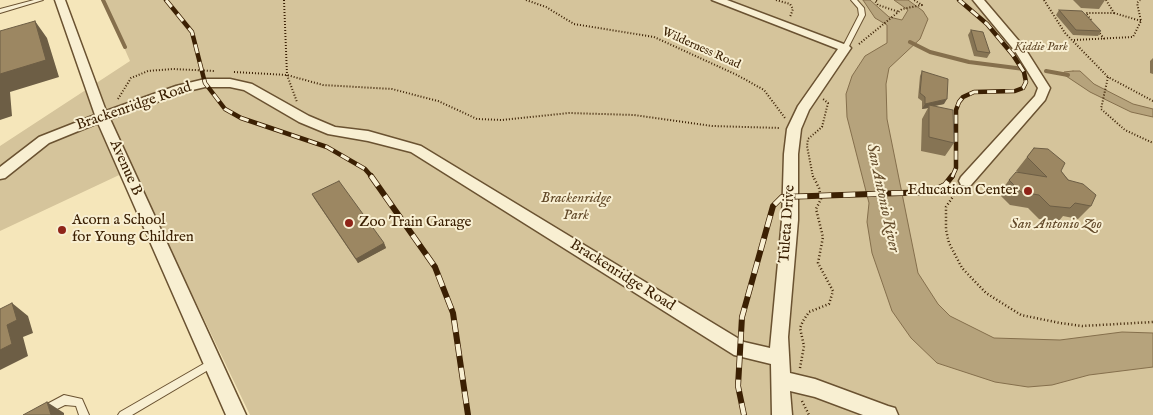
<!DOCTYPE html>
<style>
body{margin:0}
canvas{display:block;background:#f5e6ba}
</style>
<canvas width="1153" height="415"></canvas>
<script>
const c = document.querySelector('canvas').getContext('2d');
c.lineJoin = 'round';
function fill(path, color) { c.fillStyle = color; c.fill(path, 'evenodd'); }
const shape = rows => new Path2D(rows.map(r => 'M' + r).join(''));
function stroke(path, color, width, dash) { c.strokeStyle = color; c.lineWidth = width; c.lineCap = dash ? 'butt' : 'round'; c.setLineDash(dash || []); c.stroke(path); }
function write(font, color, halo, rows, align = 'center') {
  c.font = font + ' "IM FELL English",serif'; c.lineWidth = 4; c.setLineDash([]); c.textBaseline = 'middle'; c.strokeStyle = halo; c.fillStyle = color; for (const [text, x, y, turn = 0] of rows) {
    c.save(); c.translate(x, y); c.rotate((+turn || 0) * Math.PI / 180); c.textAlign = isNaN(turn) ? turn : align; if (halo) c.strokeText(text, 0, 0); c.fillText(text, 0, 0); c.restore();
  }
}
fill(shape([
 [103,0,1153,0,1153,415,250,415,132,169,0,231,0,146,130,61]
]), '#d5c49b');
const water = shape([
 [863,0,870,0,889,17,902,20,908,10,894,0,908,0,923,11,928,19,920,39,889,68,886,84,887,119,918,273,938,304,950,316,994,338,1060,340,1122,332,1153,333,1153,367,1089,375,1052,385,1028,387,995,382,937,363,911,338,892,311,872,253,867,222,869,203,847,117,846,94,852,76,865,56,887,43,887,25,875,18,863,0],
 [1073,71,1080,71,1094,84,1133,104,1153,109,1153,117,1131,112,1090,92,1063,74,1064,72,1073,71]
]);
fill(water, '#b6a37c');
stroke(water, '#856f4c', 1);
stroke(shape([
 [103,0,125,47],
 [910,42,930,52,969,62,1024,69],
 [1046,71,1068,75]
]), '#856f4c', 4);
const service = shape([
 [34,0,43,0,0,13,0,9,34,0],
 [851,0,857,0,864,8,865,15,848,48,845,50,842,48,859,15,858,8,851,0],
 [212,359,215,360,217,363,215,366,132,415,118,415,120,412,212,359],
 [64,395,82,399,89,415,79,415,76,406,65,405,45,415,30,415,32,412,64,395]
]);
const minor = shape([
 [55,0,65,0,106,111,176,86,205,79,230,79,252,84,309,116,335,127,368,131,421,146,744,342,770,348,782,220,784,154,787,129,798,106,838,49,712,0,727,0,849,46,851,48,809,110,801,129,798,154,798,220,788,337,790,373,815,379,888,406,895,408,898,415,863,415,815,397,790,391,792,415,772,415,771,364,734,355,411,152,368,141,328,134,299,122,244,90,230,87,205,87,184,92,110,119,246,415,226,415,98,123,49,143,5,178,0,179,0,167,39,137,95,115,55,0],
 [973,0,984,0,1024,47,1050,88,1045,100,971,185,966,186,961,185,959,181,961,177,1035,96,1038,88,1015,51,973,0]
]);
stroke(service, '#6a5231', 2);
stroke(minor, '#6a5231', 3);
stroke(shape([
 [284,0,287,75,297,102],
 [526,0,546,7,574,24,654,37,737,75,764,90,785,118],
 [776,0,790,4,793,9,790,17],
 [877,0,875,1,878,5,899,12],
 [1044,0,1065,33,1108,77],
 [1114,13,1141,21],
 [1091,20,1086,13,1114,13,1106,0],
 [1098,31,1105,40],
 [1074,40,1133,37,1141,21,1137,3,1140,0],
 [859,44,902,9,922,5,914,0],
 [234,72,287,75,323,85,392,89,438,101,477,119,502,120,569,113,634,115,712,126,780,128],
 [118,99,131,78,148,71,173,69,214,71],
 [1153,101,1108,77,1101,109,1125,130,1153,143],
 [813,177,807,146,808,139,822,127,828,103,823,99]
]), '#3b2003', 2, [1, 2]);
stroke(shape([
 [958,189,946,207,946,230,949,243,962,268,986,293,1021,315,1060,323,1082,326,1153,322],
 [800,368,804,346,800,328,803,321,809,312,829,304,833,291,818,263,823,237,816,209,821,199,819,188,813,176],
 [802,401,809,415]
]), '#3b2003', 2.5, [1, 2.5]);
fill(service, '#f8efd2');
fill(minor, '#f8efd2');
const railFar1 = shape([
 [166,0,192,32,205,83,225,109,241,118,327,147,365,169,372,177],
 [952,177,956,168,956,110,959,102,963,97,974,92,1015,91,1023,88,1026,82,1024,72,1013,55,987,24,959,0]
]);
const rail = shape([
 [371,176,435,267,453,313,468,415],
 [744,415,738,386,742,317,773,206,782,197,931,192,945,185,952,176]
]);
stroke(railFar1, '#3b2003', 4.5);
stroke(rail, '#3b2003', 6);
stroke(railFar1, '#f8efd2', 3, [9]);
stroke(rail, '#f8efd2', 4.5, [12]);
fill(shape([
 [1073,0,1105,0,1099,9,1081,8],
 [1059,10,1101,31,1098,36,1073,35,1056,15],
 [971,30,990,53,987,58,974,56,968,35],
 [1153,58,1153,74,1150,73,1150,61],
 [922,71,944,104,934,106,954,143,945,156,921,151,922,119,928,108,922,109,922,101,918,98,920,76],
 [1034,148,1061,171,1091,206,1078,219,1063,216,1058,222,1039,219,1028,208,1010,205,999,194,1009,180,1018,172,1016,171],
 [312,194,384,243,386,248,358,263,314,198]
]), '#867454');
fill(shape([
 [35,21,47,38,59,77,10,92,12,116,0,120,0,74],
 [947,99,944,104,929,107,929,105,928,108,922,109,925,104],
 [384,243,386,248,358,263,356,259],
 [12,303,28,316,33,333,23,337,28,356,0,370,0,350],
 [47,402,64,413,64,415,51,415]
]), '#6d5e45');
const building = shape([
 [1059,10,1082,11,1101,31,1076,30,1059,10],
 [35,21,46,60,0,74,0,31,35,21],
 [971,30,983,32,990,53,977,51,971,30],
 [922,71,948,79,947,99,925,104,925,97,920,93,922,71],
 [929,105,953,110,954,143,929,137,929,105],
 [1034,148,1048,149,1065,163,1061,171,1068,180,1083,184,1096,195,1091,206,1075,203,1070,208,1050,206,1039,195,1021,192,1009,180,1016,172,1047,177,1027,157,1034,148],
 [339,181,384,243,356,259,312,194,339,181],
 [12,303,17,320,7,325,12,344,0,350,0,309,12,303],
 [47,402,51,415,23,415,47,402]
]);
fill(building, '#9c8762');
stroke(building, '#6d5e45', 1);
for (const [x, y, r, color] of [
 [1028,191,5,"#8f2418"],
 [349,223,5,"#8f2418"],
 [62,230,5,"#8f2418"]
]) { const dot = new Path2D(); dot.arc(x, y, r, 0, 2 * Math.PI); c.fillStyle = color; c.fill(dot); stroke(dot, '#f8efd2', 2); }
write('italic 12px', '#624929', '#f8efd2', [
 ["Kiddie Park",1041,48]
]);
write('12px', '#3b2003', '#f8efd2', [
 ["Wilderness Road",701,49,24]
]);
write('15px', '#3b2003', '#f8efd2', [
 ["Brackenridge Road",134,107,-19],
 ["Avenue B",125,168,66],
 ["Tuleta Drive",788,224,-86],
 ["Brackenridge Road",622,276,32]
]);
write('15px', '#3b2003', '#f8efd2', [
 ["Education Center",1018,191,"right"],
 ["Acorn a School",72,221],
 ["for Young Children",72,238],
 ["Zoo Train Garage",359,223]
], 'left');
write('italic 15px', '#624929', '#f8efd2', [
 ["Brackenridge",576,199],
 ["Park",576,216],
 ["San Antonio Zoo",1056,225]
]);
write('italic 16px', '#664e2d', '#f8efd2', [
 ["San Antonio River",882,198,78]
]);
</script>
